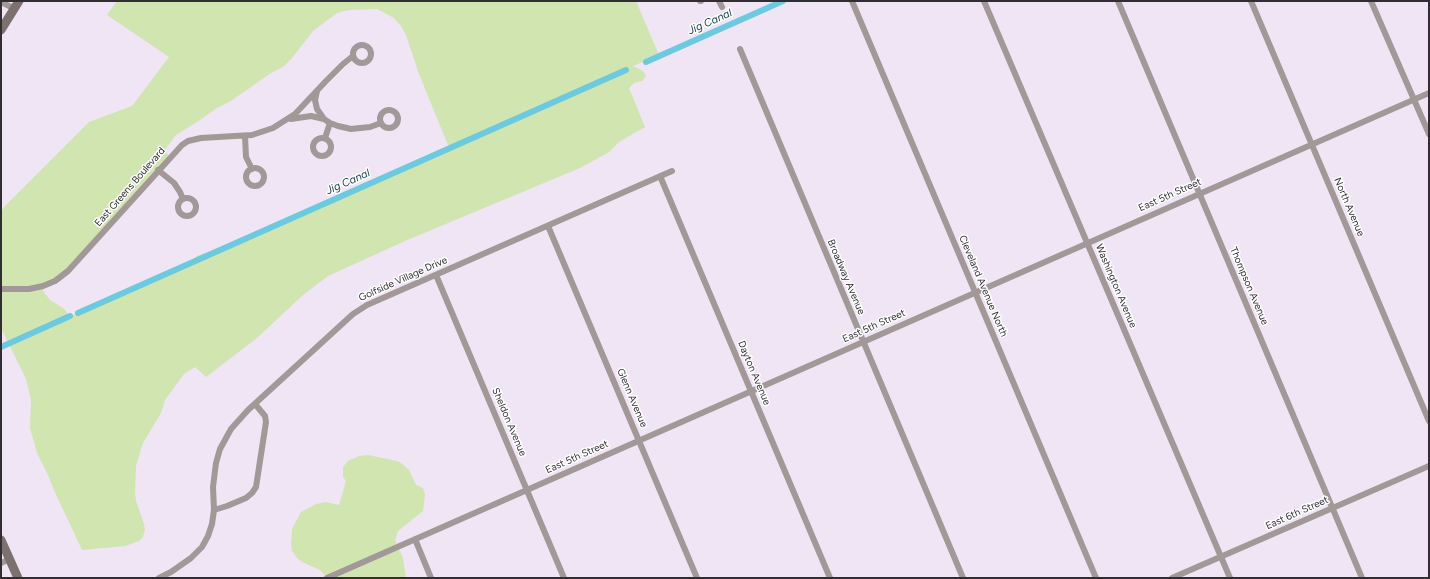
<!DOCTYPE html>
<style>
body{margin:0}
#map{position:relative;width:1430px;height:579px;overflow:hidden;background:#efe5f5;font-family:Figtree,sans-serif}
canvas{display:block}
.frame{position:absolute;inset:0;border:2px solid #312e33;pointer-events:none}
</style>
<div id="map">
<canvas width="1430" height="579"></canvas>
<div class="frame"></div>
</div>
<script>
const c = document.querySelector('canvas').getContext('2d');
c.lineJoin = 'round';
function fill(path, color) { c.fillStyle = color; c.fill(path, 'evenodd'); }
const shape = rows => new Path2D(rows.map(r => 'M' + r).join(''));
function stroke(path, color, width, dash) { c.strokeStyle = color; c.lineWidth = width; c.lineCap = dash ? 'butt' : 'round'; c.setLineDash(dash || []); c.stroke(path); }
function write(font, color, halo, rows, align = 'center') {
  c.font = font + ' Figtree,sans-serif'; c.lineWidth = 3; c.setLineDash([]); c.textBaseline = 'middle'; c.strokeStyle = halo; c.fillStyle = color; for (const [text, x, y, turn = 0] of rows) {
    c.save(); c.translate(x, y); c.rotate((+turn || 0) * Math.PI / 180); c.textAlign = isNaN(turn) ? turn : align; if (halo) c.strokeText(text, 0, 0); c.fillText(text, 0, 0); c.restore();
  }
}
fill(shape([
 [117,1,636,1,659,55,633,66,643,71,646,76,642,81,634,83,629,88,645,127,619,142,609,152,580,168,405,241,328,276,303,295,257,338,206,377,195,367,184,374,165,400,161,413,143,443,136,466,135,493,136,501,144,524,145,530,143,537,139,541,125,546,82,550,53,488,48,475,37,453,30,428,31,400,26,379,1,328,1,212,4,207,89,122,132,106,169,57,107,15],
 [377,9,394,18,401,26,406,35,419,74,450,150,240,240,197,256,183,268,70,316,63,308,50,300,43,291,44,288,65,277,169,157,165,150,176,135,200,120,217,108,231,101,271,73,283,67,292,58,313,31,337,13,349,10],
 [368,455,397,461,401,463,409,470,416,485,423,488,425,495,423,511,398,531,395,540,403,558,406,578,327,578,320,570,302,562,297,558,292,551,291,544,292,529,301,512,316,504,326,502,339,505,346,481,343,477,343,467,348,461,359,456]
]), '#d0e5b0');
stroke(shape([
 [646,62,783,1],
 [78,313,626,70],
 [1,347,70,316]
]), '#6bcae0', 6);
stroke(shape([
 [700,1,701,1],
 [719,1,722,7],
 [852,1,1096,578],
 [984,1,1230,578],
 [1118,1,1362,578],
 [1251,1,1429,421],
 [1371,1,1429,134],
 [1,2,15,9],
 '353 54a9 9 0 1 1 18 0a9 9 0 1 1-18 0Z',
 [740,49,963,578],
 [317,91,315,100,317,109,324,119,330,123,338,126,351,129,370,127,381,123],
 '380 119a9 9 0 1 1 18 0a9 9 0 1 1-18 0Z',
 [291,119,311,116,324,119],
 [245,136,246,157,252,169],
 '313 147a9 9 0 1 1 18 0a9 9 0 1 1-18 0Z',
 [325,138,330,123],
 '246 177a9 9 0 1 1 18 0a9 9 0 1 1-18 0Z',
 [158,170,174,183,180,192,183,199],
 [660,176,830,578],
 '178 207a9 9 0 1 1 18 0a9 9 0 1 1-18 0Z',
 [548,226,697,578],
 [436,275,564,578],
 [1,289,29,289,43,286,55,281,68,271,182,145,188,141,201,138,252,135,273,128,295,114,326,81,343,64,353,56],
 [214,510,227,506,246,498,252,493,256,487,266,422,265,416,255,404],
 [415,539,431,578],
 [1,563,10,559],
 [159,578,171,572,191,558,202,547,208,536,212,524,214,510,213,487,216,463,220,449,231,429,248,410,353,314,367,305,672,171],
 [327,578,1429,93],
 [1172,578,1429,466]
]), '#a19897', 6);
stroke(shape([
 [1,30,19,1],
 [1,540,18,578]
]), '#7d7170', 9);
write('10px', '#312e33', '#fff', [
 ["East Greens Boulevard",130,187,-49],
 ["East 5th Street",1170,195,-24],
 ["North Avenue",1349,207,67],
 ["Broadway Avenue",846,277,67],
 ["Golfside Village Drive",403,279,-24],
 ["Cleveland Avenue North",983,286,67],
 ["Washington Avenue",1116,286,67],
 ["Thompson Avenue",1249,286,67],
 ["East 5th Street",874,326,-24],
 ["Dayton Avenue",754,373,67],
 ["Glenn Avenue",632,398,67],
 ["Sheldon Avenue",509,422,67],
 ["East 5th Street",577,457,-24],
 ["East 6th Street",1297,513,-24]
]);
write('italic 11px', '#17434c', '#fff', [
 ["Jig Canal",710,22,-24],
 ["Jig Canal",348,182,-24]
]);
</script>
